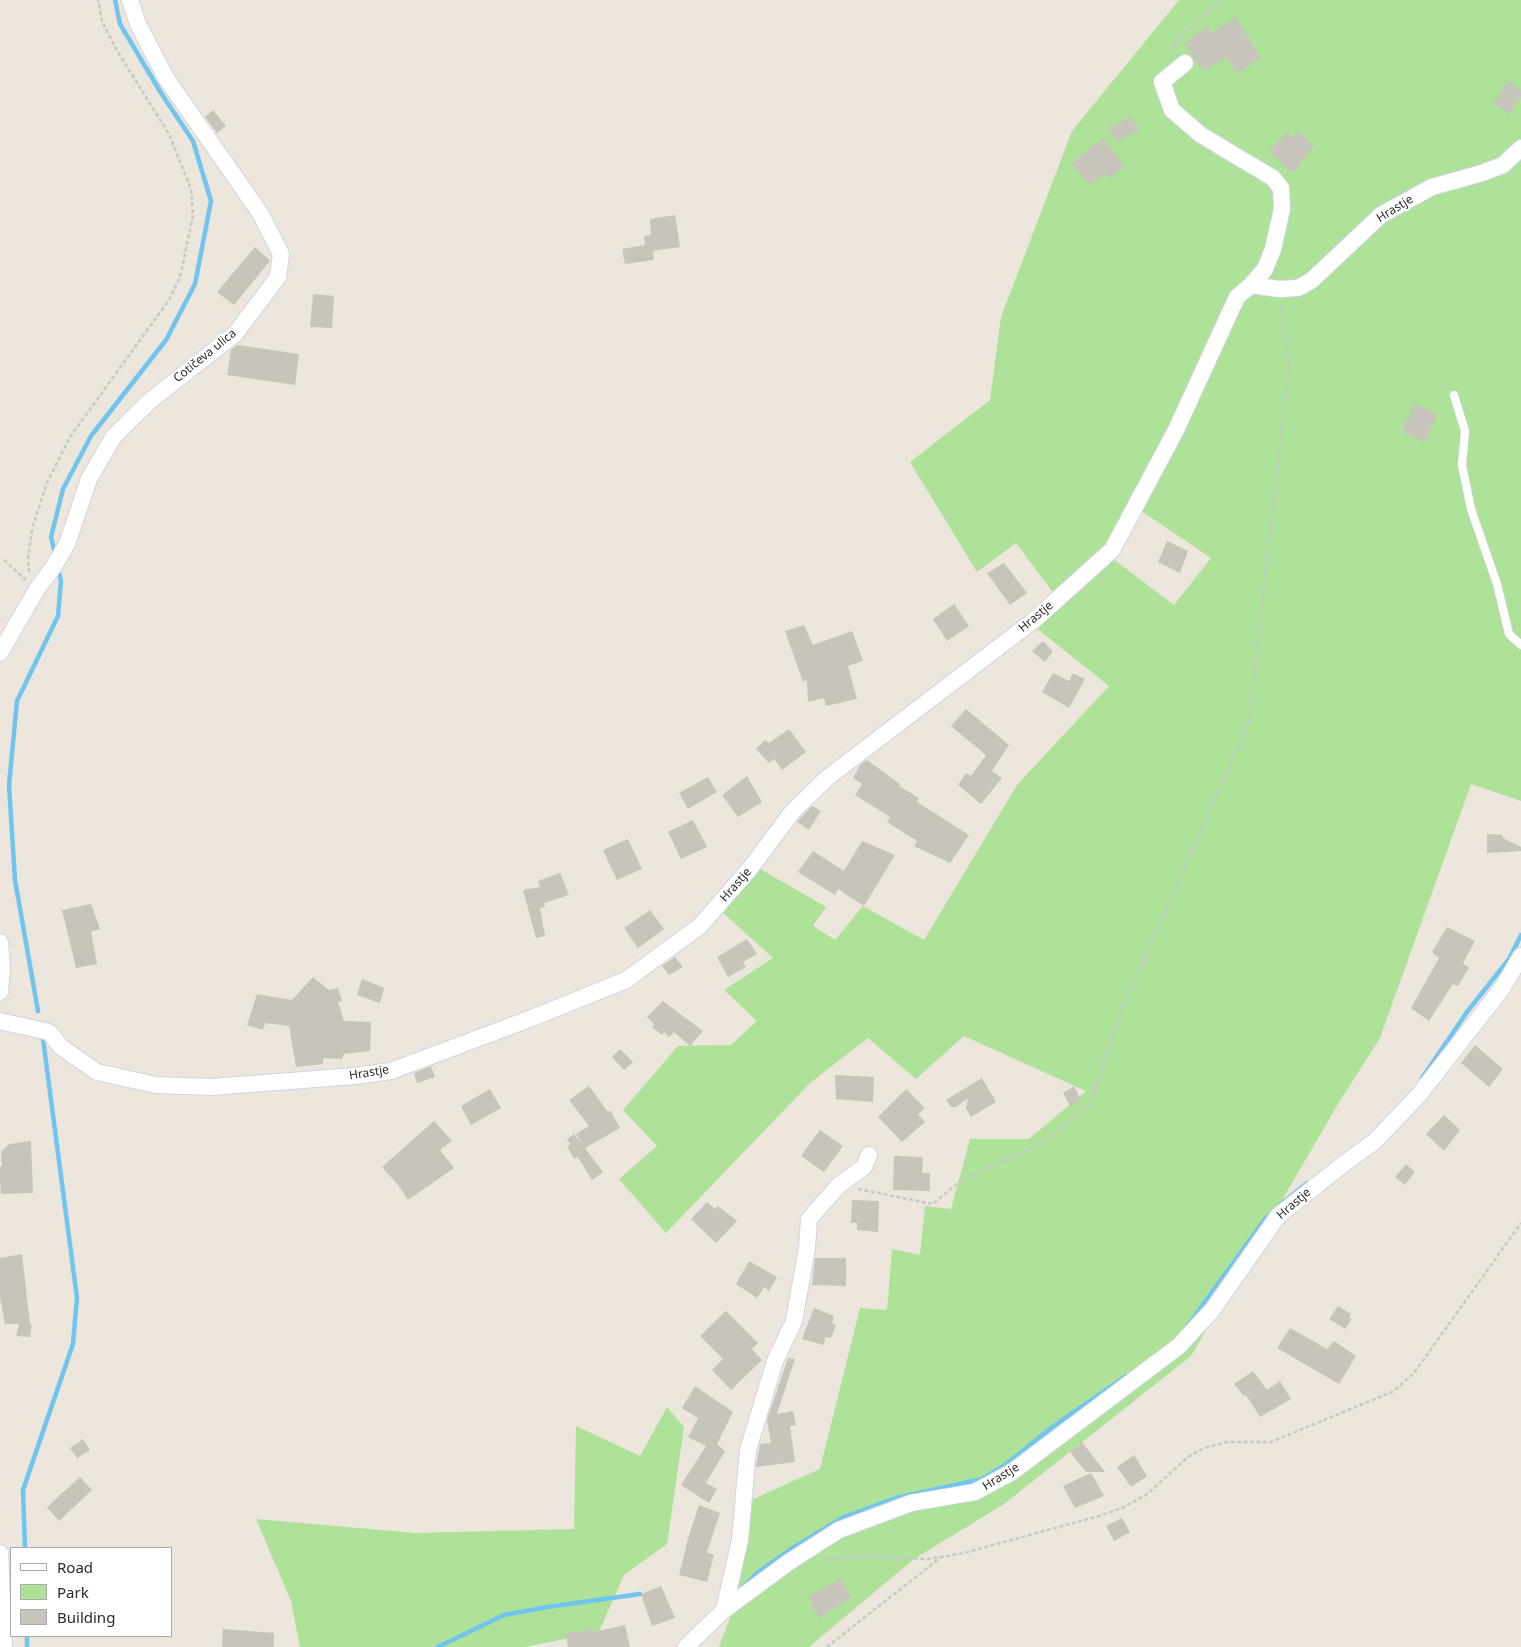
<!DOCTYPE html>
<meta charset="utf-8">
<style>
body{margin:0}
#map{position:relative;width:1521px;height:1647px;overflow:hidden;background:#ece6dc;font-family:"Noto Sans",sans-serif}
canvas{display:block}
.legend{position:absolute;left:10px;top:1547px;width:162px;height:90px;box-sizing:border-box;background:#fff;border:1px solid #aaa;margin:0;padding:6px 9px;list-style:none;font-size:15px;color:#2a2a2a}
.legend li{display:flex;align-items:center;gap:10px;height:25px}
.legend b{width:25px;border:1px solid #aaa}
</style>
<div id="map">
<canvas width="1521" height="1647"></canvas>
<ul class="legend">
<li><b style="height:6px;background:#fff"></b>Road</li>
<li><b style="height:14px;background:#aee299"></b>Park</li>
<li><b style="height:14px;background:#c7c4bb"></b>Building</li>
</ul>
</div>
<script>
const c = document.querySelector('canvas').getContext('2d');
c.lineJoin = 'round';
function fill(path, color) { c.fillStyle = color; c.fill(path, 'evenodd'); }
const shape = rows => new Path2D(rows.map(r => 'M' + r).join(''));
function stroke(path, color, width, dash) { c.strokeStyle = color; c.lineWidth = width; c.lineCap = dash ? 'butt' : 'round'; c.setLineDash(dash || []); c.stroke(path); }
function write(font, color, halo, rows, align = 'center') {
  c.font = font + ' "Noto Sans",sans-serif'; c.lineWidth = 4; c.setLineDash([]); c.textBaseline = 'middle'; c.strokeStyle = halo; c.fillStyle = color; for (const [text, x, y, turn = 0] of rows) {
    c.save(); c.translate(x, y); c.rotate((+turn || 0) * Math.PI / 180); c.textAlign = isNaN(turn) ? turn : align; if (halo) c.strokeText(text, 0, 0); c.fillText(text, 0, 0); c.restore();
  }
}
fill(shape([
 [1179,0,1521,0,1521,801,1471,784,1380,1038,1338,1104,1191,1356,1004,1504,914,1559,809,1647,719,1647,733,1610,749,1501,820,1469,860,1308,887,1310,892,1249,920,1255,925,1206,951,1209,970,1139,1029,1139,1086,1091,964,1036,916,1079,868,1038,810,1083,666,1233,619,1179,657,1146,623,1110,678,1046,731,1045,757,1021,724,990,773,958,721,911,757,867,826,907,813,926,835,940,863,906,924,940,1017,785,1109,686,1035,627,1112,558,1174,605,1211,558,1131,504,1109,546,1055,595,1016,543,977,572,910,462,990,400,1001,317,1072,131],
 [667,1407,684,1427,667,1544,624,1575,599,1632,525,1647,300,1647,291,1601,256,1519,415,1533,574,1529,576,1426,640,1456]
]), '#aee299');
stroke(shape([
 [55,554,51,537,63,489,91,436,166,340,195,284,211,201,193,141,161,93,120,24,115,0],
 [38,1011,15,880,9,785,17,701,58,616,61,581,58,569],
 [1422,1078,1467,1012,1509,959,1521,935],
 [1280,1205,1307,1183],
 [1189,1324,1265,1219,1273,1212],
 [25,1548,23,1490,73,1344,77,1298,43,1039],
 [744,1586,757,1573,791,1549,844,1517,896,1498,982,1479,1005,1465,1055,1425,1126,1376],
 [27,1636,27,1647],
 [438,1647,504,1615,547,1607,640,1594]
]), '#70c4ed', 4.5);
fill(shape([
 [1236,17,1261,58,1237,73,1227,58,1203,70,1184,44,1207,26,1210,33],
 [1508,81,1521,91,1521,97,1509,114,1493,103],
 [213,110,226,126,217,133,205,117],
 [1132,117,1139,132,1115,141,1108,127],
 [1287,132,1292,138,1299,132,1314,146,1292,173,1269,151],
 [1103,139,1125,166,1110,178,1105,174,1089,185,1071,163],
 [675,215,680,247,653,251,654,260,625,264,622,249,645,245,644,236,651,235,650,219],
 [255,247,270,261,234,305,217,292],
 [313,294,334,296,332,328,310,327],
 [237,345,299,354,295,385,227,375,231,350],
 [1415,404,1437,414,1424,443,1402,431],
 [1167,541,1188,551,1180,573,1158,562],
 [1004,563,1027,593,1010,605,987,573],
 [954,604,969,626,947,641,933,619],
 [804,625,813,645,852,631,863,661,848,666,857,699,826,706,824,698,808,702,807,680,803,682,785,631],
 [1043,641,1053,651,1045,662,1032,651],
 [1053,673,1069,681,1073,673,1085,679,1069,708,1042,692],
 [966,709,1009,745,992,771,1002,778,981,804,958,785,966,773,971,776,986,755,951,726],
 [789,729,806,752,782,770,774,759,769,763,756,749,765,740,769,743],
 [867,760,900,784,899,786,919,798,917,802,969,835,950,863,914,846,917,841,887,822,890,817,855,795,862,784,853,778,860,765],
 [747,776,762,802,738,817,722,795],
 [708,777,717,792,688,809,679,793],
 [812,806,821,811,809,830,797,822],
 [693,820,707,847,681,859,668,832],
 [1487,834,1503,835,1503,838,1521,847,1521,851,1487,853],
 [628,839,642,869,617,880,603,850],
 [862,841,895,855,864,906,838,889,835,895,798,872,813,851,844,871],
 [560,873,569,895,544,903,545,907,540,908,545,936,536,938,523,890,540,887,538,881],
 [91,904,100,929,91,932,97,964,76,968,62,910],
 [650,910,664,929,638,948,624,928],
 [1447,927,1475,941,1463,963,1469,968,1458,986,1453,984,1429,1021,1411,1008,1439,958,1432,952],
 [747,939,757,954,743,962,746,967,728,977,717,957],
 [675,957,683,967,669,975,662,966],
 [313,977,329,990,338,988,342,1001,338,1002,344,1021,371,1022,370,1051,344,1054,342,1059,323,1058,323,1064,296,1067,289,1026,265,1023,263,1030,247,1025,257,994,292,1000],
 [362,979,384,988,380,1003,357,995],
 [663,1001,703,1031,690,1046,674,1032,669,1037,664,1032,662,1035,652,1027,654,1024,647,1017],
 [1475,1045,1503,1069,1489,1087,1461,1063],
 [620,1049,633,1062,624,1070,612,1057],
 [431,1066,435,1077,417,1083,414,1073],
 [835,1075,874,1077,873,1102,836,1099],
 [982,1078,996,1102,971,1117,966,1108,968,1098,956,1107,951,1107,946,1100],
 [589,1086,608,1112,610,1110,620,1128,585,1148,603,1172,592,1180,578,1157,574,1159,567,1146,570,1144,567,1139,574,1134,581,1143,576,1134,589,1126,569,1100],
 [1074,1086,1081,1100,1070,1106,1063,1093],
 [490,1089,501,1108,471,1125,461,1106],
 [906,1089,925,1108,918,1114,925,1122,902,1142,878,1117],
 [1444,1115,1460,1130,1444,1151,1426,1134],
 [434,1121,452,1141,440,1150,454,1168,408,1200,398,1185,382,1167],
 [820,1130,843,1146,824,1172,801,1156],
 [31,1141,33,1193,1,1194,0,1181,0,1167,2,1166,1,1152,9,1144],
 [894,1156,923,1157,922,1173,930,1173,930,1191,893,1190],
 [1406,1164,1415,1172,1405,1185,1395,1177],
 [852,1200,879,1201,878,1232,857,1230,857,1223,851,1223],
 [707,1202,715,1209,718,1206,737,1221,716,1243,691,1219],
 [22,1254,30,1324,32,1325,30,1337,16,1336,19,1324,5,1324,0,1297,0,1258],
 [815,1258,846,1258,846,1286,812,1285],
 [749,1261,777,1277,769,1291,764,1287,757,1298,736,1284],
 [1338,1306,1351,1314,1349,1317,1352,1319,1345,1329,1329,1319],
 [814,1308,834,1316,832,1323,836,1325,831,1338,825,1337,824,1345,802,1339],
 [726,1311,758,1343,752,1349,762,1360,731,1390,712,1370,723,1359,700,1336],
 [1290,1328,1327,1349,1334,1341,1356,1356,1339,1384,1277,1348],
 [788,1358,795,1359,777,1414,793,1411,796,1425,790,1426,795,1462,756,1467,760,1444,771,1443,767,1420],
 [1253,1371,1267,1390,1280,1381,1291,1399,1260,1417,1246,1395,1244,1396,1234,1384],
 [695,1386,733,1412,717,1444,725,1451,706,1483,717,1489,709,1503,681,1485,706,1446,688,1437,698,1418,682,1408],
 [83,1439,90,1450,77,1458,70,1448],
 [1082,1442,1105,1472,1086,1472,1070,1452],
 [1134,1455,1147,1476,1131,1487,1117,1467],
 [1091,1473,1104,1496,1075,1508,1063,1486],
 [80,1477,92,1490,59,1521,47,1507],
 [699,1505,720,1513,707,1552,714,1555,707,1582,679,1575,688,1539],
 [1122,1518,1130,1532,1114,1541,1106,1526],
 [841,1578,851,1598,819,1618,808,1597],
 [661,1586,675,1618,652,1626,641,1594],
 [625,1625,630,1647,568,1647,566,1633,593,1629,593,1632],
 [223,1629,274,1633,274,1647,222,1647]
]), '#c7c4bb');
const lane = shape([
 [1454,395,1465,431,1462,465,1471,509,1497,584,1509,634,1521,645]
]);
const street = shape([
 [1185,63,1162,82,1172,110,1201,135,1273,178,1281,188,1282,209,1273,249,1265,269,1251,285],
 [0,653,37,589,54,566,67,544,89,479,114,436,151,400,235,334,278,277,281,254,260,213,166,78,138,24,130,0],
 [0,942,2,966,0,992],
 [0,1021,49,1032,61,1047,97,1072,156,1085,212,1087,355,1076,391,1071,532,1018,626,980,700,926,752,866,793,811,827,778,1033,621,1112,550,1176,430,1237,297,1251,285,1279,289,1298,288,1312,280,1381,215,1432,187,1482,173,1503,165,1521,148],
 [0,1553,4,1647],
 [724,1610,740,1540,748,1450,775,1361,794,1321,807,1248,809,1219,839,1185,864,1167,869,1155],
 [686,1647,724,1610,789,1562,839,1530,911,1503,975,1492,1012,1472,1179,1346,1213,1309,1278,1216,1341,1166,1375,1141,1418,1096,1503,987,1521,956]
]);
stroke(lane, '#d2d4e3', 9);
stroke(street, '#d2d4e3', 18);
stroke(shape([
 [1171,54,1174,42,1222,0],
 [4,560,26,580],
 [29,572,28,559,32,529,47,483,70,437,169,300,180,277,193,216,191,189,169,134,116,49,102,21,98,0],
 [858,1189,933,1204,963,1179,1039,1145,1090,1104,1120,1014,1249,722,1289,365,1281,303],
 [823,1559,868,1556,929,1559,964,1553,1099,1516,1122,1508,1146,1495,1188,1457,1204,1448,1227,1442,1271,1442,1394,1391,1414,1373,1521,1223],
 [827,1647,940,1558]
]), '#c8c8c8', 2.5, [4, 2.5]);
stroke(lane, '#fff', 8);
stroke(street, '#fff', 16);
write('12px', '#2a2a2a', '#fff', [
 ["Hrastje",1395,209,-32],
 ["Cotičeva ulica",205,356,-39],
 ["Hrastje",1036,617,-40],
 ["Hrastje",736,885,-49],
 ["Hrastje",369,1073,-9],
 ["Hrastje",1294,1204,-41],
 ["Hrastje",1001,1477,-32]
]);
</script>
